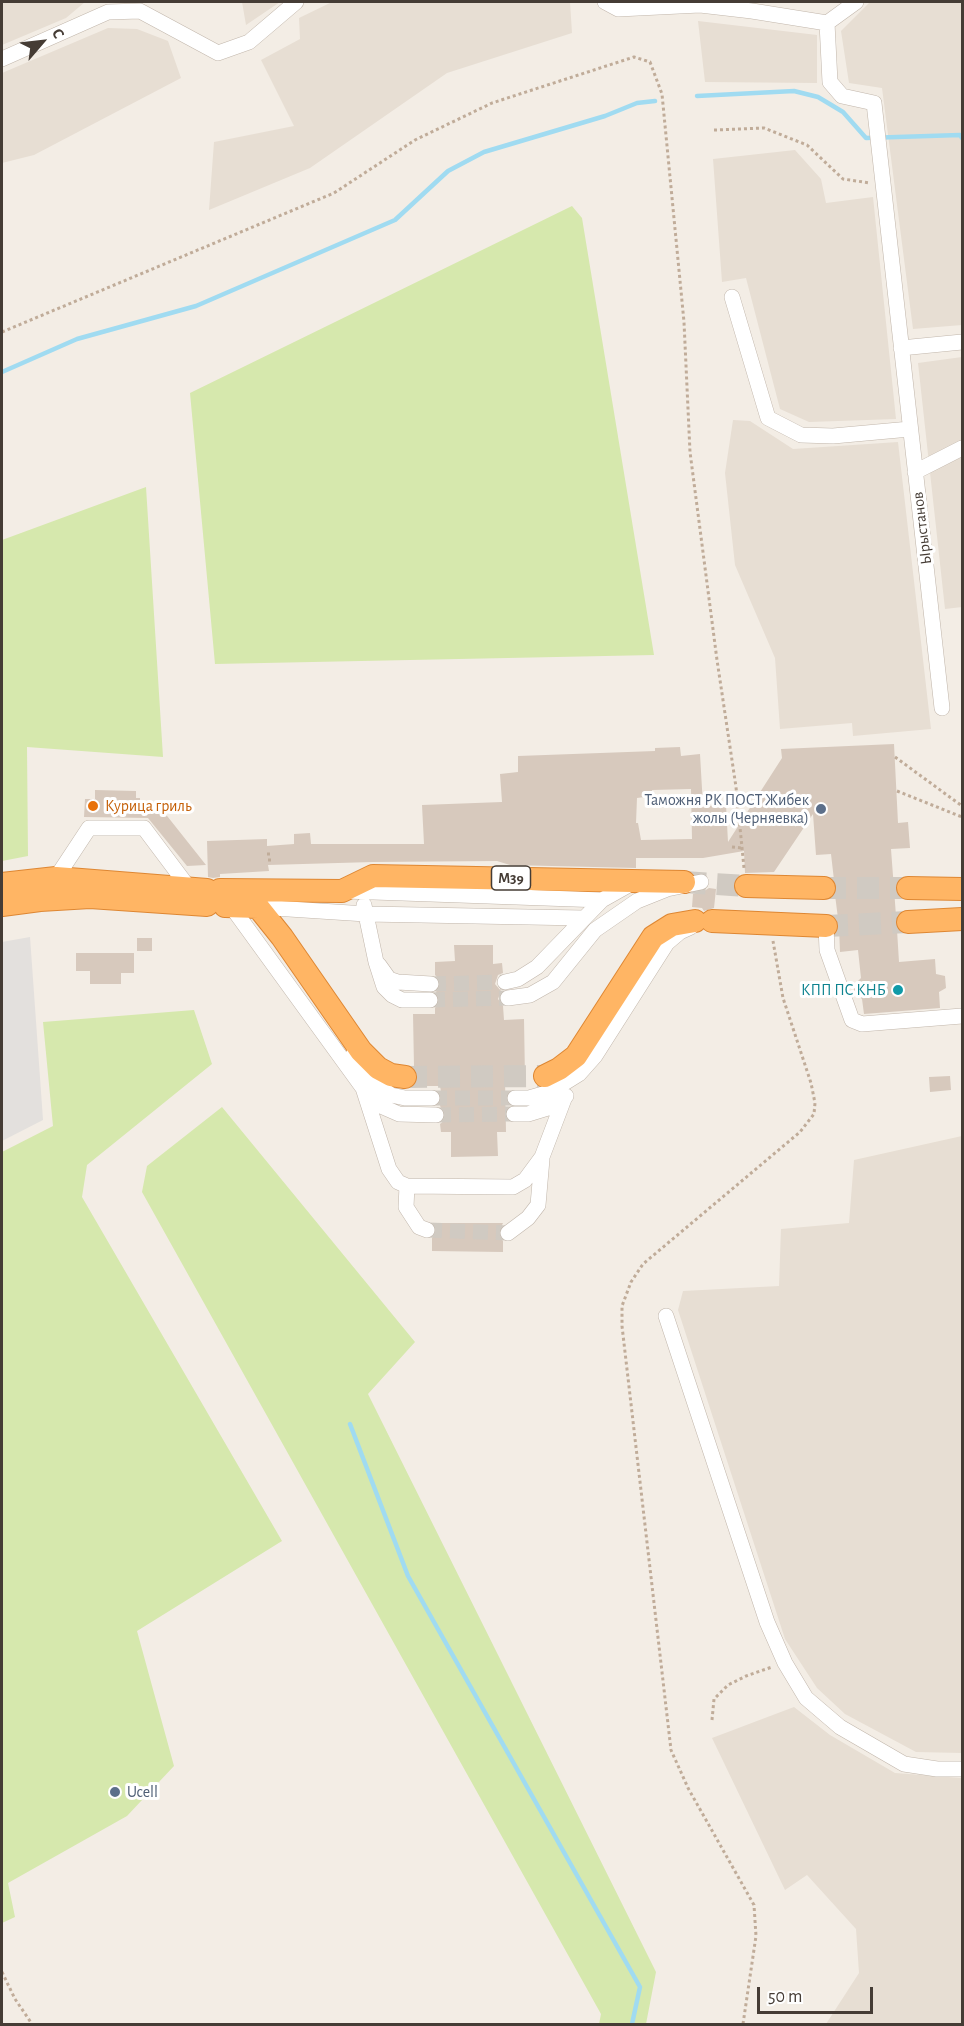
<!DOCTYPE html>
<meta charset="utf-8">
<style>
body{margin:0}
#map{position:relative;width:964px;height:2026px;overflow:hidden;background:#f3ede5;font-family:"Alegreya Sans",sans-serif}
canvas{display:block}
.frame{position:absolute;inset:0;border:3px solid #453c35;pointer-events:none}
.north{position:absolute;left:12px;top:12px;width:60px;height:60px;-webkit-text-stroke:4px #fff;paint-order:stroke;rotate:62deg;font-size:16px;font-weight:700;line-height:24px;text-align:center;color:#453c35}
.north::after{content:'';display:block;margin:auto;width:21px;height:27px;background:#453c35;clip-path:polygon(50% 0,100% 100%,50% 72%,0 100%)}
.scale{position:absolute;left:757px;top:1987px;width:116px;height:27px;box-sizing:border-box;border:3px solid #453c35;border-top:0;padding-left:8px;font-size:18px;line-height:21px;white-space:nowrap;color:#453c35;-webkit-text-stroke:4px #fff;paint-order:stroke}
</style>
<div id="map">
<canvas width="964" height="2026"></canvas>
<div class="frame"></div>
<div class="north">С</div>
<div class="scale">50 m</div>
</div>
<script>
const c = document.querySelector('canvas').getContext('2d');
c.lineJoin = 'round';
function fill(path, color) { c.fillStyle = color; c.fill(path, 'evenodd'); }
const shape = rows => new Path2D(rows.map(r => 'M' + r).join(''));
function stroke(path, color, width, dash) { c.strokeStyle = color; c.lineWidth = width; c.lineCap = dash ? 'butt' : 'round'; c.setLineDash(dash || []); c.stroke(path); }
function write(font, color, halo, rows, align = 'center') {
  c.font = font + ' "Alegreya Sans",sans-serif'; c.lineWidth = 6; c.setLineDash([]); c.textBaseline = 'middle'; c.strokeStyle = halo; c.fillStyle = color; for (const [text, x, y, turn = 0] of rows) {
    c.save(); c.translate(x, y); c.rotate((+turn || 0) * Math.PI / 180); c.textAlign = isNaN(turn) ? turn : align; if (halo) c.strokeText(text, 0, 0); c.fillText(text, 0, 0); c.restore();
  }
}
fill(shape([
 [2,2,85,2,66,18,2,45],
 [242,2,280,2,246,25],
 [332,2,570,2,572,33,447,73,310,168,209,210,214,142,294,126,261,60,300,39,299,18],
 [870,2,962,2,962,325,913,329,882,88,849,83,841,31],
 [698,21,817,35,817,83,705,82],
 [108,28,137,29,168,41,181,78,34,155,2,163,2,73],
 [795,150,821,179,826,203,873,197,896,419,809,422,780,409,746,278,722,282,713,159],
 [962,357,962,607,945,609,918,363],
 [733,420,750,421,793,449,898,442,931,729,853,736,852,723,780,729,775,658,735,565,725,473],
 [962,1136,962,1753,916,1752,845,1714,817,1688,785,1639,678,1310,683,1291,779,1286,781,1229,849,1223,854,1160],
 [794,1707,830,1735,895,1773,962,1778,962,2024,826,2024,859,1973,856,1929,807,1875,785,1890,712,1738]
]), '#e7ded3');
fill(shape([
 [572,206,582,218,654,655,215,664,190,393],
 [146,487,163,757,27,747,28,856,2,861,2,540],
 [194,1010,212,1064,87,1165,82,1197,282,1541,137,1631,174,1766,127,1816,8,1883,15,1917,2,1923,2,1152,53,1126,43,1022],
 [222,1107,415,1342,368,1394,656,1972,646,2024,599,2024,601,2014,142,1192,147,1166]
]), '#d6e8ad');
fill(shape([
 [30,937,43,1120,2,1141,2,942]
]), '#e3e0dd');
stroke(shape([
 [697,96,794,91,818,97,843,112,866,138,960,135,962,138],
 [2,372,77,339,196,306,395,220,448,171,484,152,605,116,637,103,655,101],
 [350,1424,408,1576,640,1987,632,2024]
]), '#a0dbf1', 4.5);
fill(shape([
 [894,744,898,823,908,822,910,848,891,849,896,916,895,923,897,930,899,962,935,959,936,974,945,976,946,988,939,992,940,1008,864,1014,862,999,855,993,853,986,861,978,858,950,840,952,839,926,835,895,837,888,834,880,831,854,816,855,813,814,774,872,745,873,744,851,703,858,636,858,636,868,510,865,497,861,373,862,268,865,269,871,220,874,220,877,213,878,208,877,207,841,267,839,267,846,294,844,294,834,310,833,311,844,424,844,422,805,502,802,500,774,518,772,518,756,655,751,655,748,680,747,681,756,700,754,703,806,726,805,728,842,782,758,781,749],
 [691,789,692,839,641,840,638,823,636,823,637,798,652,796,652,790],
 [95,790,136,791,136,798,140,798,140,802,156,802,206,865,187,866,148,818,84,817,85,799,95,799],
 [709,888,716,889,714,908,704,911,702,908,692,907,693,894,704,891],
 [137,938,152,938,152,951,137,951],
 [454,945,493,945,493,964,502,963,503,973,498,975,495,984,501,991,498,999,503,1006,504,1020,524,1019,525,1079,505,1079,506,1132,497,1132,498,1156,451,1157,451,1132,441,1132,440,1124,445,1120,446,1115,440,1106,442,1097,440,1086,414,1086,418,1078,414,1067,413,1014,435,1014,435,1008,440,1001,436,992,441,984,439,979,435,975,435,962,455,961],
 [76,953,134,953,134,973,121,973,121,984,90,984,90,971,76,971],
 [950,1076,951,1090,930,1092,929,1077],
 [433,1223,503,1223,498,1234,503,1241,503,1252,432,1251,432,1238,436,1234,437,1229]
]), '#d7c9bd');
stroke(shape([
 [431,984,505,982],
 [430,1000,508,998],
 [432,1098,515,1098],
 [436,1115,514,1114],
 [427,1230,508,1233]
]), '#d0cac2', 15, [15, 8]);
stroke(shape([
 [684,882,746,886],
 [824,888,908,888],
 [826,926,908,922],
 [405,1077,545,1076]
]), '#d0cac2', 22, [22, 11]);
const minor = shape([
 [605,2,618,9,700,5,752,11,827,23],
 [827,23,830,82,842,96,874,103,942,708],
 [827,23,856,2],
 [2,59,108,12,140,11,218,53,249,42,296,2],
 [732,297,768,418,801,435,833,436,910,429],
 [901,348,962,342],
 [915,472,962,448],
 [56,878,89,828,144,828,189,888],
 [345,891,602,900],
 [364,905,376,962,384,987,392,995,402,1000,430,1000],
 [231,906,363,1088,383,1107,399,1114,436,1115],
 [258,907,366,914,583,918],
 [826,926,827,950,852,1020,862,1024,962,1016],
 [379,965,389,979,398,982,431,984],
 [505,982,518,979,537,967,602,900,634,882],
 [508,998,530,995,553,982,595,930,637,901,667,889,701,882],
 [353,1055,374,1083,391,1095,405,1098,432,1098],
 [363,1088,389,1169,398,1182,407,1186,513,1187,525,1180,542,1157,564,1099],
 [515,1098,529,1098,550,1092,579,1074,595,1056,667,943,680,932,691,927],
 [514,1114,528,1114,551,1107,566,1096],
 [407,1186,406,1207,419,1227,427,1230],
 [508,1233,528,1218,538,1205,542,1159],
 [666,1316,767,1622,785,1663,806,1698,840,1727,904,1764,937,1769,962,1769]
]);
const highway = shape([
 [2,884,56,878,207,890],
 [746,886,824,888],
 [908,888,962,889],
 [220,890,342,891,373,876,684,882],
 [2,905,40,900,90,897,207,905],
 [225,906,258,907,282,937,361,1051,378,1068,391,1075,405,1077],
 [712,921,826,926],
 [908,922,962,919],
 [545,1076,559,1069,576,1056,653,937,672,925,695,921]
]);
stroke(minor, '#c1b6ab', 16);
stroke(highway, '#de8733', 24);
stroke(shape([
 [714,130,764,128,807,145,843,179,870,183],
 [2,332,334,193,415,140,492,103,634,57,650,62,662,94,684,322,690,452,717,660,736,787,744,868],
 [895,757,962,806],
 [897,791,962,817],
 [725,816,740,821],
 [732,847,742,848],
 [267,854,273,854],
 [268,860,273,860],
 [712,1720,714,1699,728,1685,746,1676,772,1667],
 [2,1972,15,1999,32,2024],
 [743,2024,756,1936,754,1905,688,1788,671,1750,622,1326,622,1306,631,1282,643,1264,800,1132,814,1114,815,1103,811,1083,783,998,773,941]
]), '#c0ac99', 3, [3, 3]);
stroke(minor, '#fff', 15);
stroke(highway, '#ffb564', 22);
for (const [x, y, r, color] of [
 [93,806,6,"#e8710a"],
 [821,809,6,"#5c6f8a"],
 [898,990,6,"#0f9aa8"],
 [115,1792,6,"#5c6f8a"]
]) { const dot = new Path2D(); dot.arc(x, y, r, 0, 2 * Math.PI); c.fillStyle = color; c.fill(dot); stroke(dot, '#fff', 2); }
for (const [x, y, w] of [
 [511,878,39]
]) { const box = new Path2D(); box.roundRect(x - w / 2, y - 12, w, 24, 4.5); c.fillStyle = '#fff'; c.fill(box); stroke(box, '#453c35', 1.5); }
write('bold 15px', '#453c35', null, [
 ["M39",511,878]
]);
write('16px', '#453c35', '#fff', [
 ["Ырыстанов",922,528,-97]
]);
write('16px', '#4e5e75', '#fff', [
 ["Таможня РК ПОСТ Жибек",809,800],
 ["жолы (Черняевка)",809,818],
 ["Ucell",127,1792,"left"]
], 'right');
write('16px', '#c56008', '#fff', [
 ["Курица гриль",105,806]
], 'left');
write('16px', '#0d838f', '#fff', [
 ["КПП ПС КНБ",886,990]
], 'right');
</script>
